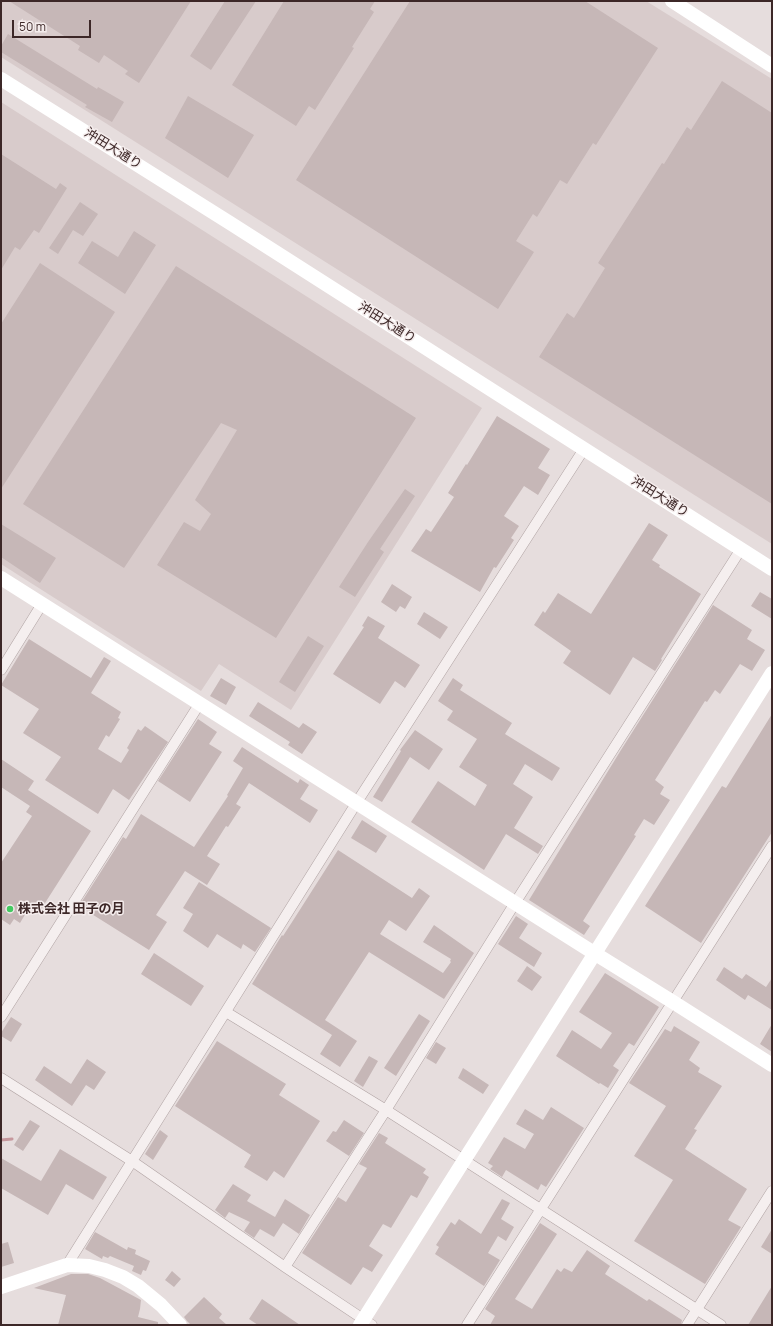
<!DOCTYPE html>
<meta charset="utf-8">
<style>
body{margin:0}
#map{position:relative;width:773px;height:1326px;overflow:hidden;background:#e6dddd;font-family:Manrope,sans-serif}
canvas{display:block}
.frame{position:absolute;inset:0;border:2px solid #3c2727;pointer-events:none}
.scale{position:absolute;left:12px;top:20px;width:79px;height:18px;box-sizing:border-box;border:2px solid #3c2727;border-top:0;padding-left:5px;font-size:12px;line-height:14px;white-space:nowrap;color:#3c2727;-webkit-text-stroke:3px #f4ecec;paint-order:stroke}
</style>
<div id="map">
<canvas width="773" height="1326"></canvas>
<div class="frame"></div>
<div class="scale">50 m</div>
</div>
<script>
const c = document.querySelector('canvas').getContext('2d');
c.lineJoin = 'round';
function fill(path, color) { c.fillStyle = color; c.fill(path, 'evenodd'); }
const shape = rows => new Path2D(rows.map(r => 'M' + r).join(''));
function stroke(path, color, width, dash) { c.strokeStyle = color; c.lineWidth = width; c.lineCap = dash ? 'butt' : 'round'; c.setLineDash(dash || []); c.stroke(path); }
function write(font, color, halo, rows, align = 'center') {
  c.font = font + ' Manrope,"Noto Sans JP",sans-serif'; c.lineWidth = 3; c.setLineDash([]); c.textBaseline = 'middle'; c.strokeStyle = halo; c.fillStyle = color; for (const [text, x, y, turn = 0] of rows) {
    c.save(); c.translate(x, y); c.rotate((+turn || 0) * Math.PI / 180); c.textAlign = isNaN(turn) ? turn : align; if (halo) c.strokeText(text, 0, 0); c.fillText(text, 0, 0); c.restore();
  }
}
fill(shape([
 [1,1,646,1,772,79,772,544,1,57],
 [1,102,482,408,291,710,219,664,201,691,1,564]
]), '#d8cbcb');
stroke(shape([
 [1,1140,12,1139]
]), '#c6989d', 3);
fill(shape([
 [9,1,191,1,139,83,125,74,128,71,104,55,99,63,78,50,80,46],
 [225,1,256,1,211,70,190,56],
 [284,1,375,1,370,9,374,12,352,47,354,48,315,110,309,106,296,126,232,85],
 [410,1,585,1,658,48,596,145,593,143,567,184,560,180,537,217,533,214,516,241,534,252,498,309,296,180],
 [8,34,97,89,98,87,124,102,112,122,85,107,87,105,1,52,1,46],
 [722,81,772,113,772,504,539,357,567,313,574,318,605,268,598,263,662,163,664,164,687,127,691,130],
 [188,96,254,135,228,178,165,138],
 [1,154,56,189,60,183,67,188,39,233,34,230,20,250,15,247,1,270],
 [80,202,98,214,83,236,73,230,58,254,49,248],
 [134,231,156,245,125,294,78,263,92,241,118,257],
 [40,263,115,312,1,489,1,324],
 [176,266,416,418,276,638,157,565,184,522,200,531,211,514,195,500,237,430,221,423,124,568,23,504],
 [497,416,550,449,538,468,550,475,538,495,524,486,504,516,519,526,511,538,514,540,496,568,494,567,480,592,411,551,426,529,431,532,454,497,448,493,466,464,467,465],
 [405,489,415,496,380,549,384,552,355,597,339,587,368,542],
 [649,523,668,535,652,560,660,565,659,567,701,594,661,659,662,660,655,671,633,657,610,695,563,663,571,651,534,625,543,611,545,613,558,593,591,614],
 [1,524,56,558,40,583,1,557],
 [392,584,412,597,405,609,400,606,396,612,381,602],
 [760,592,772,599,772,619,751,606],
 [713,605,752,630,747,639,765,650,752,671,740,664,720,694,715,690,707,702,705,701,655,780,664,787,660,794,670,800,654,825,644,819,634,835,636,836,583,921,590,926,584,935,529,900,621,750],
 [424,612,448,627,440,639,417,624],
 [368,616,385,626,378,638,420,665,405,688,395,681,380,704,333,674,364,627,362,626],
 [308,636,324,646,295,692,279,682],
 [29,639,91,678,104,657,111,661,91,693,121,712,118,718,120,719,109,737,106,735,98,749,121,763,129,750,127,748,138,729,141,731,145,726,168,742,129,800,113,789,98,814,45,780,61,757,23,733,39,709,1,685],
 [221,678,236,687,226,705,210,696],
 [453,678,463,685,460,690,512,723,505,734,560,768,552,781,525,764,513,784,533,797,514,828,543,846,538,854,506,834,484,870,411,822,438,781,475,806,487,785,459,767,477,739,447,720,453,711,438,701],
 [258,702,299,728,303,723,317,732,302,754,288,745,290,742,249,716],
 [772,714,772,832,701,943,645,906,722,786,726,788],
 [198,719,217,732,209,744,222,752,190,802,158,781],
 [415,730,443,749,429,770,410,757,382,802,373,797,401,751,400,750],
 [242,747,298,783,300,779,309,785,300,799,318,810,310,823,249,783,236,804,241,807,228,827,226,826,207,856,220,864,207,885,185,871,156,915,167,922,149,950,79,906,123,837,126,839,141,814,194,847,228,796,227,795,243,768,233,761],
 [1,759,34,781,28,790,91,831,38,914,29,908,20,923,14,919,10,925,1,919,1,863,32,816,26,812,30,806,1,787],
 [362,820,387,836,376,853,351,838],
 [338,850,412,898,419,888,430,896,406,931,389,920,380,934,443,973,451,962,450,961,451,959,423,942,434,925,474,953,444,999,369,952,325,1020,357,1041,340,1067,320,1054,332,1035,252,984,282,935,283,936,294,919],
 [199,882,271,928,255,952,243,944,241,949,217,934,208,948,183,931,193,914,183,908],
 [516,916,528,924,519,938,542,953,534,967,498,944],
 [154,953,204,986,191,1006,141,974],
 [527,966,542,977,532,991,517,981],
 [724,967,742,979,746,974,766,987,772,978,772,1010,748,995,745,1000,716,980],
 [605,973,659,1007,634,1046,629,1043,613,1066,619,1070,608,1088,600,1083,599,1084,556,1056,572,1030,601,1049,612,1033,579,1012],
 [419,1014,430,1021,396,1076,384,1068],
 [11,1017,22,1024,11,1042,1,1036,1,1033],
 [772,1024,772,1052,760,1044],
 [674,1026,700,1042,689,1060,700,1068,698,1072,722,1086,694,1129,697,1130,685,1149,747,1189,728,1220,741,1227,705,1284,634,1241,673,1180,634,1156,666,1106,629,1083,665,1029,671,1032],
 [217,1041,286,1084,279,1095,320,1121,284,1178,274,1171,267,1181,244,1167,251,1155,175,1106],
 [436,1042,446,1048,436,1064,426,1058],
 [369,1056,378,1061,363,1087,354,1081],
 [87,1059,106,1072,94,1090,86,1085,72,1106,35,1080,44,1066,71,1084],
 [463,1068,489,1085,483,1094,458,1078],
 [551,1107,584,1128,546,1187,541,1184,538,1190,506,1170,502,1177,490,1169,493,1166,488,1163,504,1137,525,1149,534,1134,516,1124,525,1109,543,1120],
 [30,1120,40,1126,23,1151,14,1145],
 [344,1120,364,1133,349,1156,326,1141,333,1131,336,1132],
 [160,1130,168,1136,153,1160,145,1154],
 [379,1133,388,1138,385,1143,426,1169,423,1173,429,1177,417,1198,411,1195,391,1228,383,1224,369,1246,383,1255,372,1272,363,1267,351,1285,302,1253,338,1197,346,1202,367,1168,359,1164],
 [60,1149,107,1177,93,1200,66,1184,48,1215,1,1188,1,1158,41,1181],
 [233,1184,251,1195,247,1201,275,1217,285,1199,310,1215,299,1234,283,1223,274,1237,260,1229,254,1238,244,1231,250,1222,229,1212,225,1218,215,1210],
 [502,1199,510,1203,501,1219,514,1227,506,1241,498,1236,488,1253,500,1260,484,1286,435,1254,439,1247,436,1245,451,1222,455,1225,459,1219,481,1234],
 [540,1223,557,1234,515,1299,532,1309,557,1269,561,1272,564,1268,572,1272,587,1250,610,1266,605,1274,647,1301,649,1299,682,1320,681,1325,490,1325,495,1316,485,1309],
 [772,1229,772,1254,761,1247],
 [95,1232,127,1250,128,1247,136,1250,135,1254,150,1261,146,1271,143,1270,141,1275,132,1271,134,1266,110,1256,108,1258,103,1256,102,1259,85,1249],
 [8,1242,14,1263,1,1267,1,1244],
 [172,1271,181,1279,174,1287,165,1280],
 [71,1274,88,1274,100,1278,141,1300,140,1309,138,1317,158,1322,158,1325,58,1325,66,1295,34,1288],
 [772,1286,772,1325,748,1325],
 [204,1297,222,1314,219,1318,227,1325,191,1325,187,1321,184,1317],
 [262,1299,300,1325,258,1325,249,1319]
]), '#c6b7b7');
const street = shape([
 [1,670,42,604],
 [226,1012,386,1110,721,1325],
 [1,1017,200,703],
 [1,1078,132,1161,285,1267,372,1325],
 [67,1265,357,802,584,449],
 [285,1267,386,1110,515,903,741,549],
 [467,1325,772,846],
 [687,1325,772,1191]
]);
stroke(street, '#b0a3a3', 11);
stroke(street, '#f5efef', 10);
stroke(shape([
 [672,1,772,66],
 [1,79,230,223,772,569],
 [1,578,594,953,673,1002,772,1065],
 [1,1287,67,1265,89,1266,105,1270,123,1277,138,1286,161,1305,180,1325],
 [360,1325,772,673]
]), '#fff', 14);
for (const [x, y, r, color] of [
 [10,909,4,"#43ca61"]
]) { const dot = new Path2D(); dot.arc(x, y, r, 0, 2 * Math.PI); c.fillStyle = color; c.fill(dot); stroke(dot, '#f4ecec', 1.5); }
write('13px', '#3c2727', '#f4ecec', [
 ["沖田大通り",113,149,32],
 ["沖田大通り",387,323,32],
 ["沖田大通り",660,497,32]
]);
write('bold 13px', '#3c2727', '#f4ecec', [
 ["株式会社 田子の月",18,909]
], 'left');
</script>
